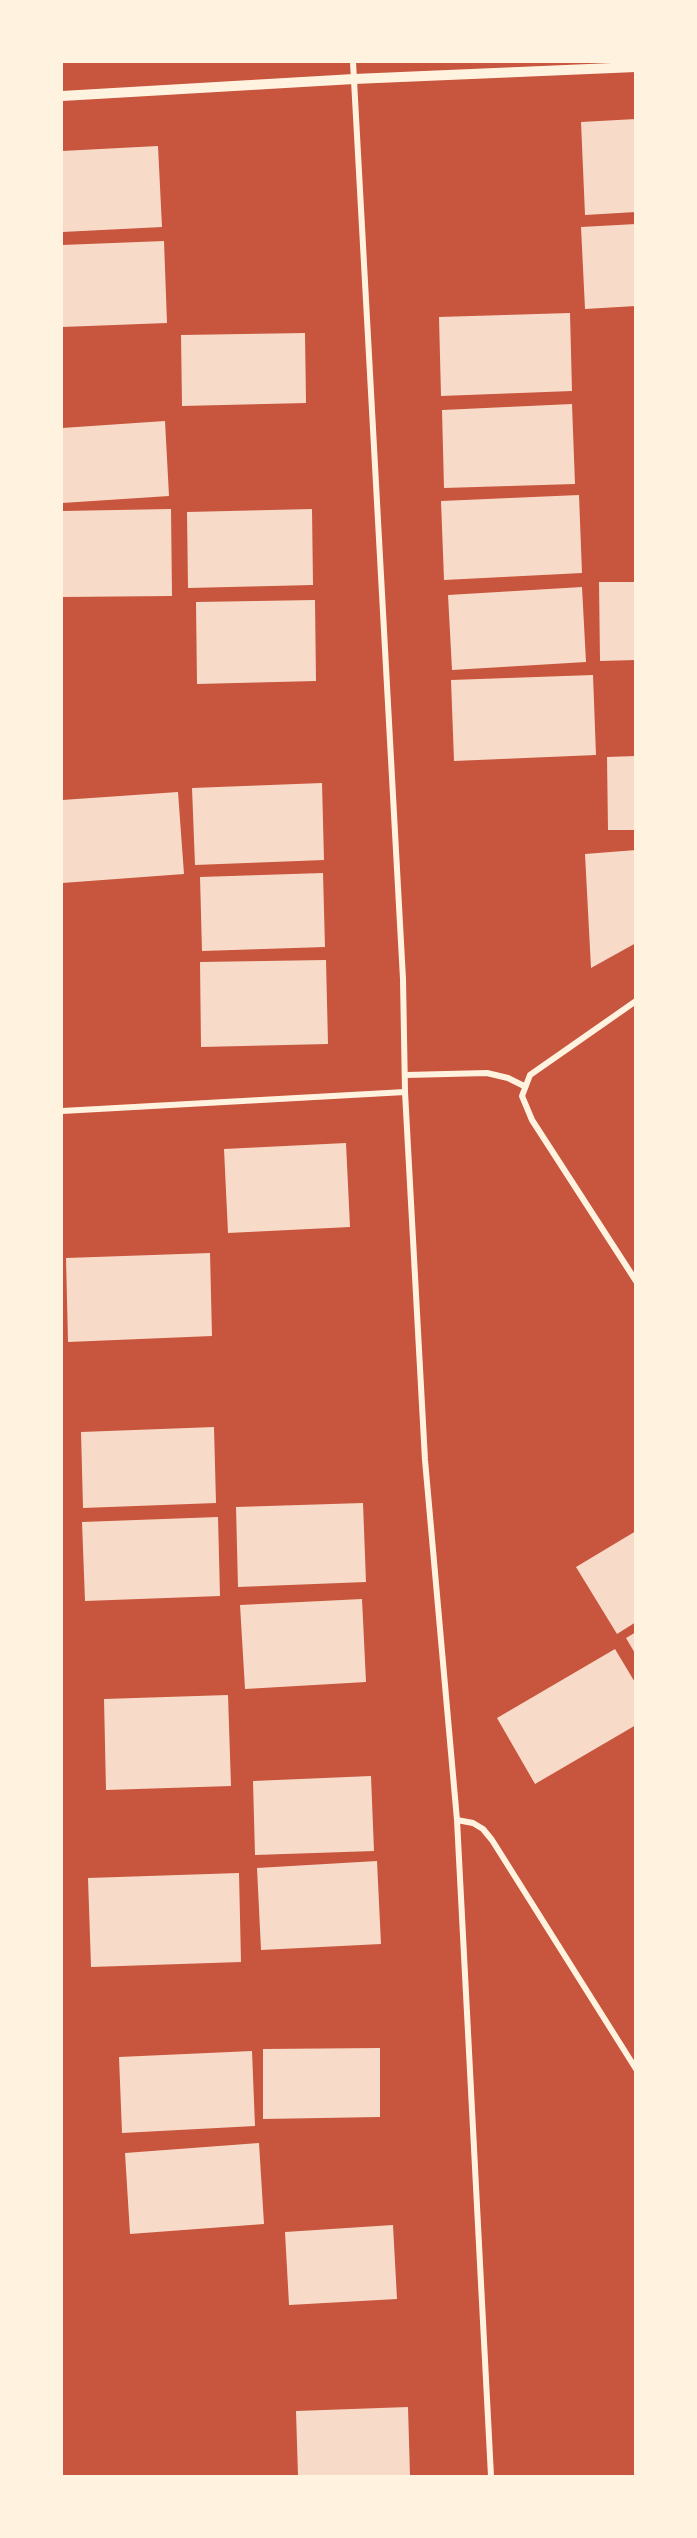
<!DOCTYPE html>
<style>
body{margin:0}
#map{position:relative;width:697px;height:2538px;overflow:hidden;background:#c8553d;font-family:"Crimson Pro",serif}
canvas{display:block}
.frame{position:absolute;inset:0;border:63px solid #fff3e0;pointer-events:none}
</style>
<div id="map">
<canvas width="697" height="2538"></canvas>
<div class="frame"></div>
</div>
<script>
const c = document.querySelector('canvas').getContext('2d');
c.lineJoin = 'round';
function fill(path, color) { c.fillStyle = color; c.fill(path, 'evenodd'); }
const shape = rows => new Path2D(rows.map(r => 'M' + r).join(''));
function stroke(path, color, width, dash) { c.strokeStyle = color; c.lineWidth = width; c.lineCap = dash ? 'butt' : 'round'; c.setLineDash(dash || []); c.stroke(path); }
fill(shape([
 [636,119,636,212,585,215,581,122],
 [158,146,162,227,62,232,62,151],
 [636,224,636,306,585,309,581,227],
 [164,241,167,323,62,327,62,245],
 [570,313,572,391,441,396,439,317],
 [305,333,306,403,182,406,181,335],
 [572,404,575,484,444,488,442,410],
 [165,421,169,496,62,503,62,428],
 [579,495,582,573,444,580,441,501],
 [171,509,172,596,62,597,62,511],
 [312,509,313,585,188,588,187,512],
 [599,582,636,582,636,660,600,661],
 [582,587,586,662,452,670,448,595],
 [315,600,316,681,197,684,196,602],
 [593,675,596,755,454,761,451,680],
 [636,756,636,830,608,830,607,757],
 [322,783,324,860,195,865,192,788],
 [178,792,184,874,62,883,62,800],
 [636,850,636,943,591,968,585,854],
 [323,873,325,947,202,951,200,877],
 [326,960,328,1044,201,1047,200,962],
 [346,1143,350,1227,228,1233,224,1149],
 [210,1253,212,1336,68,1342,66,1258],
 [214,1427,216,1503,83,1508,81,1432],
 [363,1503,366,1582,238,1587,236,1507],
 [218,1517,220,1596,85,1601,82,1522],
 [636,1531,636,1622,617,1634,576,1567],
 [362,1599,366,1682,245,1689,240,1605],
 [636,1632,636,1655,626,1638],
 [615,1649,636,1684,636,1725,535,1784,497,1718],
 [228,1695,231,1786,106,1790,104,1699],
 [371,1776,374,1851,255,1855,253,1781],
 [377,1861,381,1944,261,1950,257,1868],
 [239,1873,241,1962,91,1967,88,1878],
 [380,2048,380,2117,263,2119,263,2049],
 [252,2051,255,2126,122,2133,119,2057],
 [259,2143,264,2224,130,2234,125,2153],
 [393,2225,397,2299,289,2305,285,2232],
 [408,2407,410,2476,298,2476,296,2411]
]), '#f7dbc8');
stroke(shape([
 [353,62,403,979,405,1092,425,1460,457,1820,491,2476],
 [636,1001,530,1075,522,1096,532,1120,636,1281],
 [406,1075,487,1073,508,1078,524,1086],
 [62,1111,405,1092],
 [457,1820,473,1823,483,1829,492,1840,636,2069]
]), '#fff3e0', 6);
stroke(shape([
 [62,96,354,79,636,67]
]), '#fff3e0', 10);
</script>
